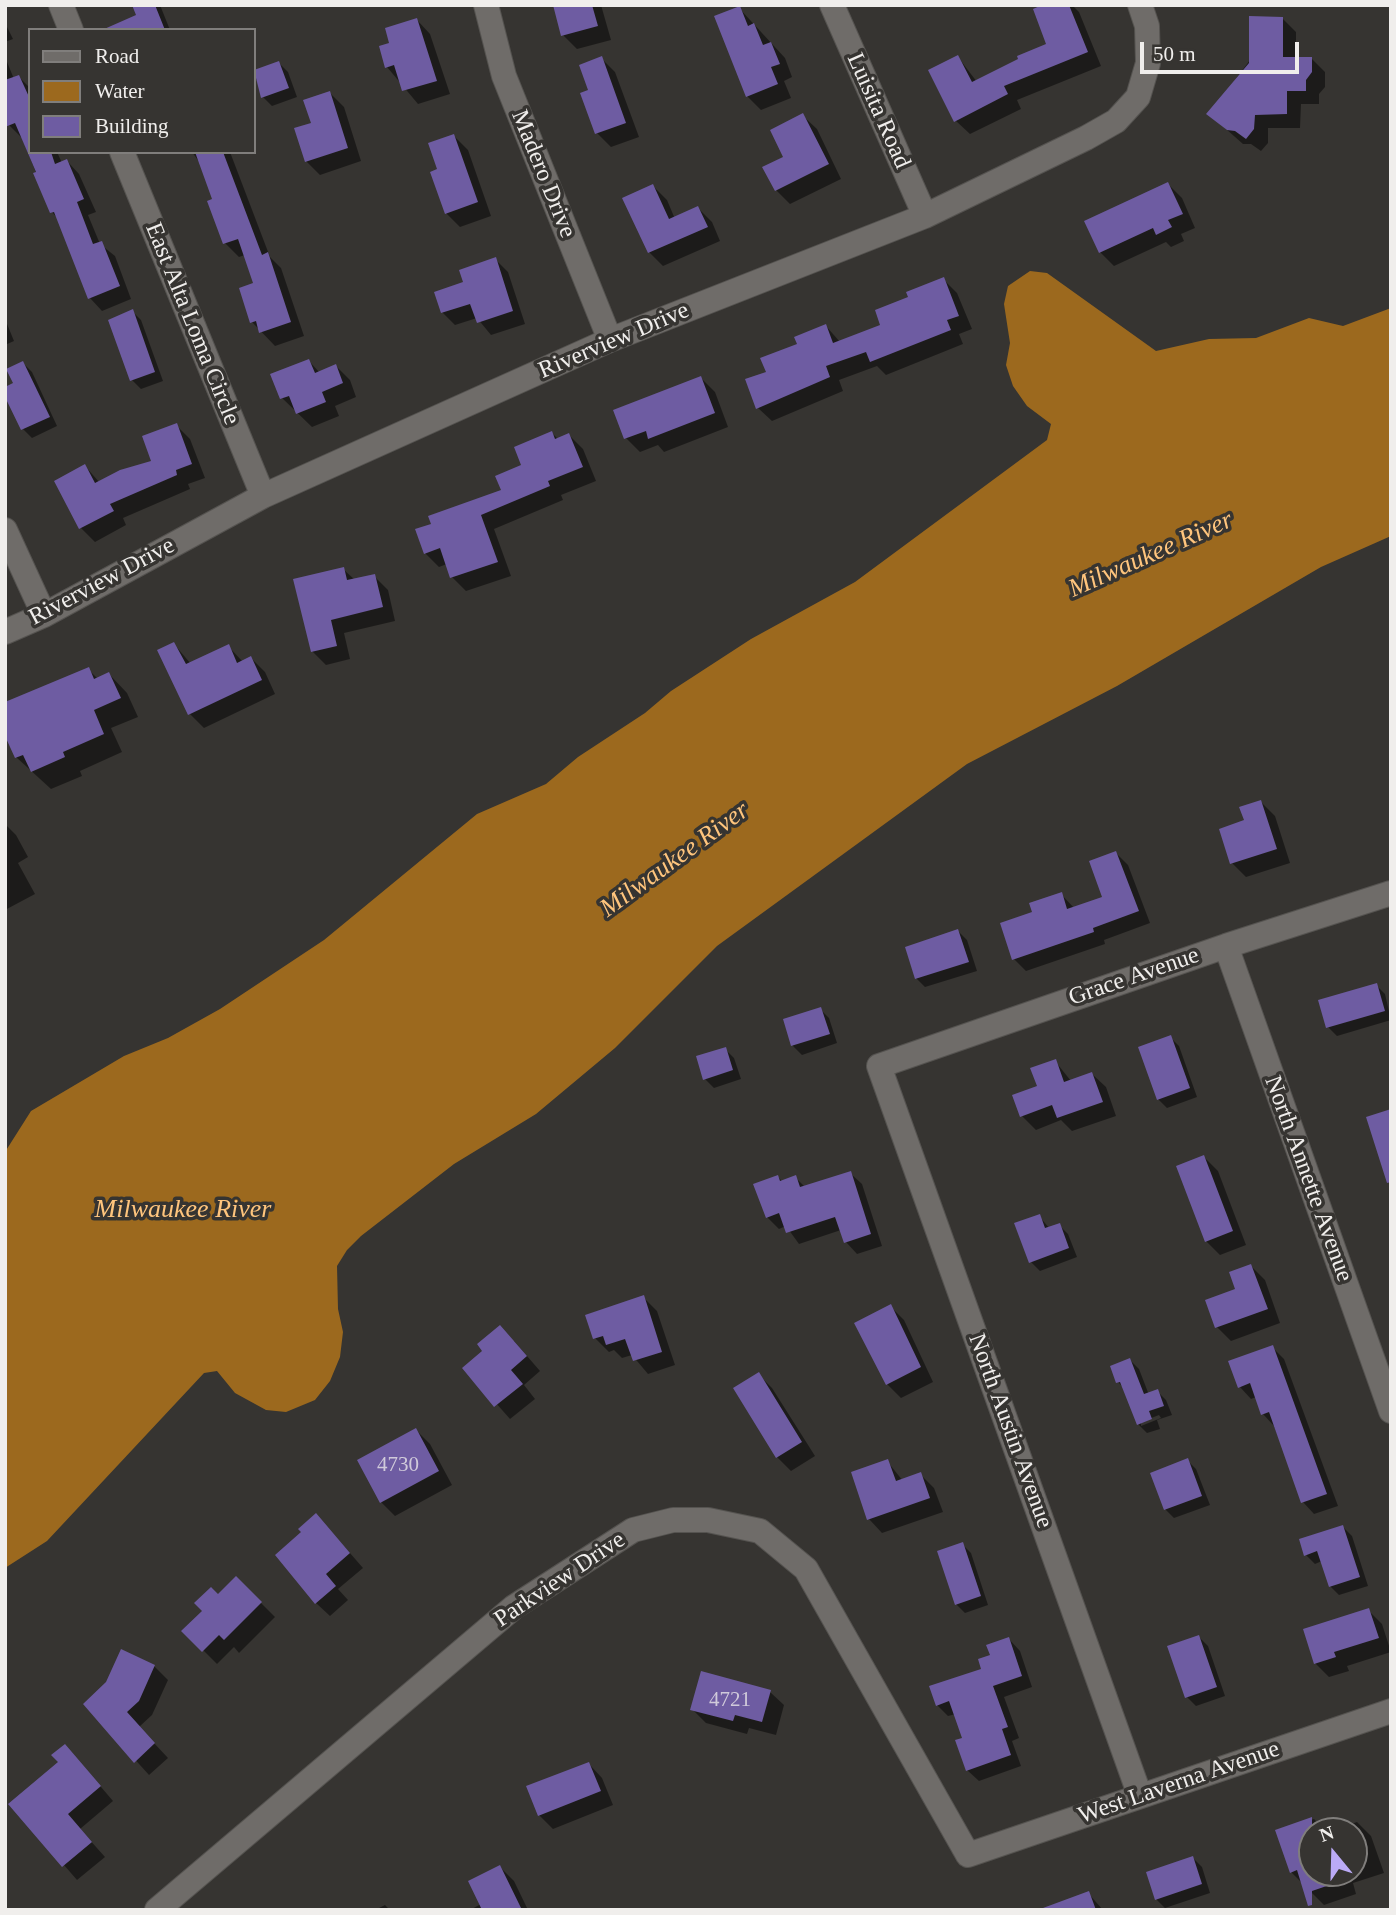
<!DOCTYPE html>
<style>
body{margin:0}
#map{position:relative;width:1396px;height:1915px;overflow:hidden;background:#363431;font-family:Georgia,serif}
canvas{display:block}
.frame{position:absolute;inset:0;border:7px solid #f0eeec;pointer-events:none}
.legend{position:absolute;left:28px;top:28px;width:228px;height:126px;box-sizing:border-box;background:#363431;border:2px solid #807e7c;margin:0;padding:9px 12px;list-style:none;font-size:21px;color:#f0eeec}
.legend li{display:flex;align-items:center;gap:14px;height:35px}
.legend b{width:35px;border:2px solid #807e7c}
.north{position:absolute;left:1298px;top:1817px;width:70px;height:70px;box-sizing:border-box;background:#363431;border:2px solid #807e7c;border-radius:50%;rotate:341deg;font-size:19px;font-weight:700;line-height:28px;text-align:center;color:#f0eeec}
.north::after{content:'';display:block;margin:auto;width:24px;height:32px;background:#bbaaf6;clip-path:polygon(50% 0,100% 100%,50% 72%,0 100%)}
.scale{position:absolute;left:1140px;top:42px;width:159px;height:32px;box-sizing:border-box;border:4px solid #f0eeec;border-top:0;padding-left:9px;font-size:21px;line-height:24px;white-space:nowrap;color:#f0eeec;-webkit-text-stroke:5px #363431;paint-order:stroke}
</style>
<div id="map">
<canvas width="1396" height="1915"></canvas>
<div class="frame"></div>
<ul class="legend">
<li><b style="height:9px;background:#6f6c69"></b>Road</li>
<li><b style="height:19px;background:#9c691e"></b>Water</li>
<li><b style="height:19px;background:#6e5ca2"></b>Building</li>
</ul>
<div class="north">N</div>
<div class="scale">50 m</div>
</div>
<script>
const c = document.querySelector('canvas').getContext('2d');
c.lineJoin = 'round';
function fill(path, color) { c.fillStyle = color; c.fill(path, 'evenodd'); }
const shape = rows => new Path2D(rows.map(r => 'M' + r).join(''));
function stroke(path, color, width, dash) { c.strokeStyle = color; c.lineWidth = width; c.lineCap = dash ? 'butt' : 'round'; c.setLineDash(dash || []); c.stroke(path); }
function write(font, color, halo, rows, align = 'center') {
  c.font = font + ' Georgia,serif'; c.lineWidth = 7; c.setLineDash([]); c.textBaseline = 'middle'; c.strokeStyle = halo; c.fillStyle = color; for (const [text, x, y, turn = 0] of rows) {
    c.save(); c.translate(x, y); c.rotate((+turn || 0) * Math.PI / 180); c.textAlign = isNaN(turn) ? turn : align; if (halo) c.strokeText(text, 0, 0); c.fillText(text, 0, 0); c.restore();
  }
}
fill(shape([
 [1030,271,1047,273,1156,351,1209,339,1256,338,1309,318,1343,326,1391,308,1391,536,1321,567,1117,686,967,764,717,946,615,1048,536,1114,454,1164,361,1236,347,1250,337,1266,338,1309,343,1332,340,1357,330,1381,315,1400,286,1412,266,1410,235,1393,217,1371,204,1373,47,1541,5,1568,5,1152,31,1111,124,1056,168,1038,220,1009,324,940,477,814,546,784,578,757,645,713,671,691,751,639,855,582,1047,440,1051,424,1027,406,1013,386,1006,365,1010,343,1004,304,1008,286]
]), '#9c691e');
fill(shape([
 [134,5,160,5,170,30,133,30,138,16],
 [554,5,601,5,611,40,577,49,563,35],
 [1047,5,1072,5,1079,12,1101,66,1017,100,1021,109,970,134,956,121,958,57,977,82,1049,45],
 [739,8,785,58,792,77,784,81,791,98,761,110,747,96],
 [1282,18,1296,32,1296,59,1311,58,1325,72,1325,87,1319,94,1319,104,1301,104,1300,128,1268,128,1268,143,1261,151,1251,144,1243,144,1209,114],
 [417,20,430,34,450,94,418,104,387,67],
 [5,23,13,39,5,42],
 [5,57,14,79,19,77,30,88,30,152,57,152,62,163,67,161,79,174,96,212,88,215,100,244,115,256,131,299,102,311,90,298,59,220,52,212,22,138,9,125,5,116],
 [601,58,615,72,639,137,611,147,597,133,590,91],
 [279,63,288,72,297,97,272,106,263,97,254,72],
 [330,93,344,107,361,161,320,175,306,161,313,124],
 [803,116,817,129,841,179,790,204,776,190],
 [454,136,468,150,491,216,460,227,446,213,439,170],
 [192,152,230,152,270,257,281,268,304,336,275,346,252,322,255,284,245,255,239,257,225,243,214,200,200,163],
 [1168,184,1182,198,1195,228,1181,234,1184,241,1171,247,1166,242,1114,266,1100,252],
 [653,186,667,200,675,219,698,208,712,222,720,241,663,266,649,252],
 [495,259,508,272,525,324,491,335,477,318,455,325,442,312,466,283],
 [943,279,957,293,972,329,959,334,963,344,886,375,877,366,839,380,843,391,772,421,758,408,768,373,799,345,826,326,840,342,882,326,910,298],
 [132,311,141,320,163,381,141,389,132,380],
 [5,319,14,341,5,345],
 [309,361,320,373,336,366,350,380,356,397,335,406,339,416,312,427,282,398],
 [23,363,32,372,57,426,32,438,23,429,5,393,15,384],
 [701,378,715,392,728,427,664,452,658,445,640,452,626,438,615,411],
 [176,425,190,439,205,478,188,484,190,489,123,518,126,525,95,542,81,528,85,466,100,483,154,462],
 [552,433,558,439,569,435,583,449,596,481,561,495,563,500,494,529,511,576,466,591,452,577,447,564,439,567,425,553,433,525,503,491],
 [343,569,355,580,374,576,388,590,395,621,344,633,350,659,326,665,312,651],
 [174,644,191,664,228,646,243,662,251,658,265,672,275,694,204,728,190,714],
 [88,669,98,679,109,674,127,693,138,717,111,728,122,752,80,771,82,776,51,789,16,757],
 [1261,802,1275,816,1290,863,1246,877,1232,863,1221,830,1246,822],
 [5,824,16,835,28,857,18,863,35,894,5,910],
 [1116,853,1128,865,1150,923,1104,940,1105,944,1026,971,1014,959,1034,913,1061,894,1074,908,1104,898],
 [958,931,967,940,977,971,925,987,916,978],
 [1376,985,1385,994,1391,1020,1337,1036,1328,1027],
 [820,1009,829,1018,837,1043,802,1055,793,1046,785,1021],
 [1170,1037,1179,1046,1197,1097,1167,1108,1158,1099],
 [725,1049,734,1058,741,1079,714,1088,705,1079],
 [1055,1061,1071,1081,1092,1074,1106,1087,1116,1116,1072,1131,1061,1120,1036,1130,1022,1116],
 [1204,1157,1218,1171,1246,1245,1220,1255,1206,1241],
 [850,1173,862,1184,882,1246,857,1254,846,1242,841,1230,799,1244,786,1226,779,1229,767,1217,778,1177,783,1182,795,1177,806,1188],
 [1039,1216,1050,1229,1059,1225,1068,1234,1077,1257,1040,1271,1031,1262],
 [1251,1266,1265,1280,1280,1323,1231,1341,1217,1327],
 [643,1297,657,1311,675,1365,648,1374,632,1355,622,1358,614,1350,609,1352,595,1338],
 [890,1306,904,1320,933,1382,901,1398,887,1384],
 [514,1341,540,1371,524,1385,535,1399,510,1419,465,1368],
 [1272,1347,1284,1359,1338,1506,1314,1514,1303,1502,1274,1426,1263,1414,1256,1397,1251,1399,1240,1387],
 [1130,1360,1139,1369,1149,1395,1157,1391,1166,1400,1172,1415,1157,1420,1160,1429,1147,1433,1138,1424,1125,1389,1118,1382],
 [1159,1415,1161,1418,1141,1426,1141,1422],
 [758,1374,772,1388,815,1456,791,1471,777,1457],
 [416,1430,430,1444,452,1485,395,1516,381,1502],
 [1187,1460,1196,1469,1210,1505,1174,1518,1165,1509],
 [887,1461,903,1481,920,1474,934,1488,943,1512,882,1533,869,1519],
 [1343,1527,1352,1536,1368,1586,1339,1595,1330,1586,1322,1561,1315,1564,1306,1555],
 [329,1529,363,1568,338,1589,348,1600,330,1616,316,1603,304,1532],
 [962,1544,971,1553,988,1605,965,1613,956,1604],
 [236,1578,275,1617,239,1653,234,1647,217,1664,184,1631],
 [1368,1610,1382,1624,1391,1652,1347,1666,1349,1671,1329,1677,1315,1663],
 [1199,1637,1208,1646,1225,1696,1196,1706,1187,1697],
 [1009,1639,1020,1651,1032,1687,1004,1697,1019,1738,1012,1741,1021,1766,979,1781,967,1770,964,1739,956,1714,948,1716,937,1705,984,1670],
 [154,1666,168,1680,152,1715,139,1727,168,1758,149,1775,85,1704],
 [770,1692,784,1705,776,1735,749,1728,747,1734,706,1723,692,1709],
 [78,1760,113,1801,80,1829,105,1857,77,1880,11,1804],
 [589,1764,602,1778,613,1805,553,1829,539,1815],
 [1314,1819,1326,1831,1312,1831,1312,1873,1354,1873,1354,1831,1330,1831,1357,1822,1371,1836,1384,1873,1353,1883,1356,1894,1324,1905,1291,1872,1277,1831],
 [1193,1858,1202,1867,1210,1893,1165,1908,1156,1899],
 [500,1867,514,1881,528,1910,470,1910,481,1904],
 [1088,1893,1103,1910,1043,1910],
 [385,1905,390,1910,375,1910]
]), '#0007');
fill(shape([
 [132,5,155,5,165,30,102,30,136,15],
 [553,5,592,5,598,26,561,36],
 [1042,5,1069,5,1088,52,1004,86,1008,94,954,122,928,70,958,55,972,82,1018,59,1017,56,1046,44,1033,9],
 [740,6,748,26,754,23,763,45,771,42,780,64,771,67,778,84,746,97,714,16],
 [1249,16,1283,17,1283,57,1312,57,1312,72,1306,80,1306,91,1287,91,1287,114,1255,115,1254,129,1246,139,1235,131,1227,130,1206,114,1249,63],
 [417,18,437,81,402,91,394,65,385,68,379,46,389,43,385,28],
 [602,56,626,123,595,134,580,93,588,90,579,65],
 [279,61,289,88,261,98,254,70],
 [19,75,30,99,30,152,51,152,55,164,67,159,84,199,77,202,93,244,102,241,120,286,88,299,54,212,50,213,33,173,36,172,15,123,5,127,5,80],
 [330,91,348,148,305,162,294,128,311,123,303,100],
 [803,113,829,164,775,191,762,167,783,157,770,130],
 [454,134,478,202,445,214,430,172,437,169,428,143],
 [195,152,223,152,262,255,268,252,291,322,259,333,256,321,250,323,239,288,253,283,238,239,223,244,207,201,212,199],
 [1168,182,1183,214,1168,220,1172,227,1156,235,1153,228,1099,253,1084,221],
 [653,184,669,219,698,206,708,227,648,253,622,198],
 [496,257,513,311,477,323,470,304,441,313,434,292,463,282,459,270],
 [944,277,959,316,947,320,951,330,870,362,866,352,826,366,830,377,756,409,745,379,766,372,760,358,797,344,794,337,826,324,833,343,880,325,875,310,908,297,906,292],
 [133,309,155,372,130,381,108,320],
 [309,359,315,373,336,364,343,383,322,392,326,402,296,414,289,396,280,399,270,374],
 [23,361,50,417,21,430,5,397,5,387,13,383,6,369],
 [701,376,715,413,648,439,646,431,624,439,613,410],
 [177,423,192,464,176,470,177,475,110,504,114,511,79,529,54,481,85,464,95,483,120,470,151,461,142,436],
 [552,431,555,439,569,433,583,467,548,481,550,486,481,515,498,562,450,578,440,548,424,554,415,529,431,524,428,516,501,490,495,476,521,465,514,447],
 [344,567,347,580,375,574,383,607,331,620,337,646,311,652,293,579],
 [174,642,186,664,229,644,237,663,251,656,262,680,188,715,157,650],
 [89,667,94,679,109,672,121,698,94,710,104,734,63,752,65,757,31,772,23,755,15,758,5,736,5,702],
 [1261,800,1277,849,1230,864,1219,829,1244,820,1239,807],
 [1116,851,1139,911,1093,928,1094,932,1012,960,1000,923,1032,912,1029,903,1062,892,1067,909,1102,897,1089,861],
 [958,929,969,962,915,979,905,947],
 [1377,983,1385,1011,1326,1028,1318,1000],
 [821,1007,830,1034,791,1046,783,1019],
 [1171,1035,1190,1088,1157,1100,1138,1047],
 [726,1047,733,1070,703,1080,696,1056],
 [1056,1059,1064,1082,1092,1072,1103,1102,1057,1118,1052,1105,1020,1117,1012,1095,1037,1086,1030,1068],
 [1391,1109,1391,1182,1387,1183,1366,1117],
 [1204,1155,1233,1231,1205,1242,1176,1166],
 [851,1171,871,1234,844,1243,835,1217,786,1233,779,1213,766,1218,753,1184,778,1175,780,1181,796,1175,800,1187],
 [1040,1214,1045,1228,1060,1223,1069,1248,1029,1263,1014,1223],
 [1251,1264,1268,1309,1215,1328,1205,1300,1235,1289,1229,1272],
 [644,1295,662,1352,633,1361,625,1339,606,1345,603,1336,593,1339,585,1315],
 [891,1304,921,1367,886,1385,854,1323],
 [500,1325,527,1356,511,1370,523,1384,494,1407,462,1368,482,1351,477,1344],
 [1273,1345,1327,1494,1301,1503,1269,1412,1261,1415,1250,1383,1238,1388,1228,1361],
 [1130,1358,1144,1394,1158,1389,1164,1406,1149,1411,1152,1419,1137,1425,1120,1382,1116,1383,1110,1366],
 [759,1372,802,1442,776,1458,733,1388],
 [416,1428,439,1471,380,1503,357,1460],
 [1188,1458,1202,1496,1164,1510,1150,1473],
 [888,1459,896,1481,921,1472,930,1498,867,1520,851,1472],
 [316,1513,350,1553,326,1574,336,1586,315,1604,275,1555,301,1532,298,1529],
 [1343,1525,1360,1577,1329,1587,1317,1551,1304,1556,1299,1539],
 [963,1542,981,1596,955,1605,937,1551],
 [236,1576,262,1602,224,1640,219,1635,202,1652,181,1631,202,1611,194,1603,211,1587,218,1594],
 [1369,1608,1379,1638,1334,1652,1336,1657,1314,1664,1303,1629],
 [1199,1635,1217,1687,1185,1698,1167,1646],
 [1009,1637,1022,1676,993,1686,1008,1727,1002,1729,1011,1755,966,1771,955,1740,962,1738,949,1701,936,1706,929,1686,981,1669,978,1659,990,1655,986,1645],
 [121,1649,155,1665,139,1701,127,1712,155,1743,134,1763,83,1704,106,1682],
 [701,1671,771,1690,762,1722,735,1715,733,1721,690,1710],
 [65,1744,101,1786,68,1814,92,1842,62,1867,8,1804,58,1762,51,1755],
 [589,1762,601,1791,538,1816,526,1786],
 [1312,1817,1312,1873,1355,1873,1356,1876,1312,1891,1312,1905,1308,1906,1297,1870,1290,1873,1275,1830],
 [1193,1856,1202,1884,1155,1900,1146,1872],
 [500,1865,522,1910,482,1910,468,1881],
 [1089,1891,1096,1910,1044,1910,1043,1908]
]), '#6e5ca2');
const minor = shape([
 [61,5,71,30],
 [486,5,504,76,610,340],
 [832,5,925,216],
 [122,152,263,496],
 [5,530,44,615],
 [5,632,44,615,263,496,610,340,925,216,1086,138,1116,121,1138,97,1148,63,1147,26,1140,5],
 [1226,946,1391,1411],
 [1140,1796,879,1066,1226,946,1391,893],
 [157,1910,514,1607,633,1530,673,1520,708,1520,760,1531,806,1569,968,1855,1391,1711]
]);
stroke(minor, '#555350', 26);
stroke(minor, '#6f6c69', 24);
write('21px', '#d0cada', null, [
 ["4730",398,1465],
 ["4721",730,1700]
]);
write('24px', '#f0eeec', '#363431', [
 ["Luisita Road",878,111,66],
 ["Madero Drive",543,174,68],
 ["East Alta Loma Circle",192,324,68],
 ["Riverview Drive",614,341,-23],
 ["Riverview Drive",102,582,-28],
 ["Grace Avenue",1134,977,-19],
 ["North Annette Avenue",1308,1179,70],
 ["North Austin Avenue",1010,1431,70],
 ["Parkview Drive",560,1580,-34],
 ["West Laverna Avenue",1179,1783,-19]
]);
write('italic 26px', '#ffc57d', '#363431', [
 ["Milwaukee River",1151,555,-24],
 ["Milwaukee River",675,860,-36],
 ["Milwaukee River",183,1210]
]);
</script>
